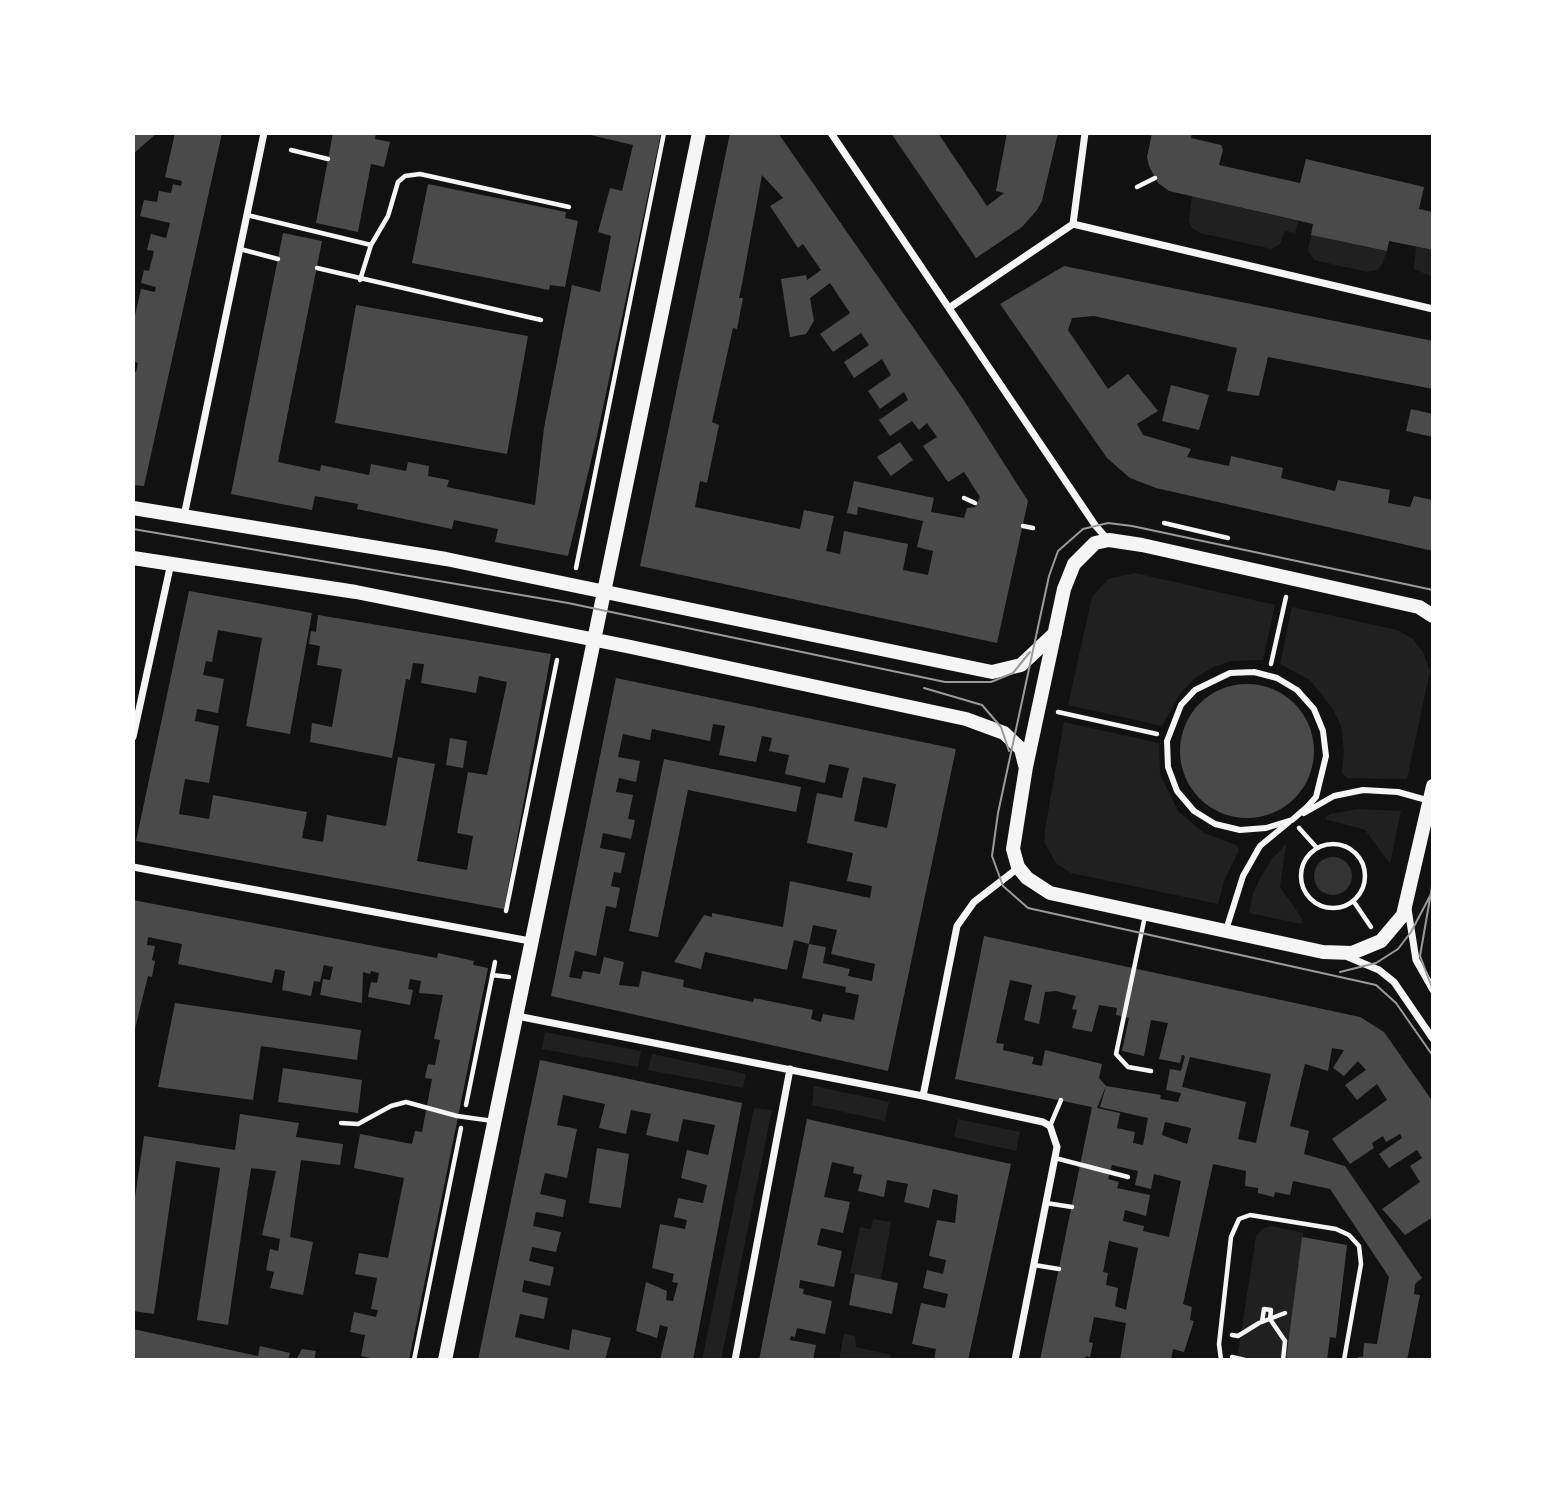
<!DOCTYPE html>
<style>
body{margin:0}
#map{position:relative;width:1566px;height:1493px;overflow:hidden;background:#111;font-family:Ubuntu,sans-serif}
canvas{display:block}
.frame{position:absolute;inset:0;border:135px solid #fff;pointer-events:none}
</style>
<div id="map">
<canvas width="1566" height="1493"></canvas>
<div class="frame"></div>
</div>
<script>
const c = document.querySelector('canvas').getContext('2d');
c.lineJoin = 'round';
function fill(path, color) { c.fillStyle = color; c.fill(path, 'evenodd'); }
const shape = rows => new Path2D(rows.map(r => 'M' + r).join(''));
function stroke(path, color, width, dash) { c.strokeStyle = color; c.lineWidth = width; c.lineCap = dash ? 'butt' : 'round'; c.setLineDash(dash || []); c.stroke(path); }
fill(shape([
 [1192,196,1298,221,1295,233,1285,231,1280,244,1272,249,1200,233,1192,228,1189,221],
 [1311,235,1387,251,1382,264,1379,269,1367,272,1314,260,1308,251],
 [1416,247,1433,250,1433,277,1414,269],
 [1135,573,1275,605,1263,660,1231,661,1213,667,1195,678,1180,694,1162,726,1068,705,1092,597,1108,579],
 [1292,607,1397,630,1413,639,1423,652,1430,671,1407,779,1347,778,1342,773,1344,750,1341,726,1333,709,1310,680,1280,664],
 [1064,722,1159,743,1160,774,1178,811,1204,833,1236,845,1239,850,1224,881,1218,904,1071,873,1056,863,1044,842,1045,829],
 [1359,809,1401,811,1390,864,1365,830,1325,819,1330,814],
 [1286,844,1280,887,1301,917,1302,924,1249,913,1253,893,1261,877,1271,860],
 [545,1032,641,1051,638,1067,542,1049],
 [652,1054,746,1074,743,1088,648,1070],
 [814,1086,889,1102,885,1121,812,1105],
 [754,1108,772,1110,721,1360,702,1360],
 [958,1119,1020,1132,1016,1151,954,1137],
 [873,1219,891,1222,881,1280,850,1273,860,1227,871,1229],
 [1272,1226,1303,1233,1286,1360,1237,1360,1256,1236,1262,1229],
 [844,1334,855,1336,856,1347,891,1355,890,1360,839,1360]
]), '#202020');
fill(shape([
 '1314 876a19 19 0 1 1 38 0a19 19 0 1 1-38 0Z'
]), '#333');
fill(shape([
 [133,133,157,133,133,154],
 [175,133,222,133,144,486,133,485,133,371,136,372,138,363,133,361,133,324,141,289,155,292,156,287,141,283,144,270,149,271,154,251,147,250,151,234,166,238,170,223,140,216,144,200,157,202,159,191,171,193,173,184,181,186,182,181,165,177],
 [333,133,376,133,375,139,390,142,384,167,371,164,358,232,316,223],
 [582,133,661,133,597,436,568,556,495,542,498,529,454,520,452,529,357,509,358,504,315,496,312,510,231,494,283,233,322,241,278,462,320,471,321,465,369,475,371,464,406,471,408,462,429,466,428,476,449,480,447,487,535,505,544,428,572,285,600,292,611,236,598,232,610,188,622,191,633,145],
 [730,133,778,133,963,399,1028,501,997,643,640,566],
 [762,175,783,198,770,206,798,248,803,244,821,270,807,280,806,275,781,279,790,337,806,334,814,321,810,298,830,283,850,313,820,334,833,352,861,333,869,345,844,362,854,378,882,359,891,375,868,391,880,409,904,392,908,400,879,420,890,436,912,421,919,430,927,423,937,437,923,446,948,482,964,472,980,497,975,507,967,508,964,518,931,512,934,498,854,481,847,513,857,515,858,507,923,521,917,547,933,551,928,575,903,570,908,544,844,531,840,554,826,551,834,516,804,510,800,529,695,507,700,481,707,483,719,425,712,422,733,328,737,329,743,298,739,298,742,284],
 [891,133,938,133,987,206,1004,193,996,191,1007,133,1058,133,1042,201,1037,210,1022,227,976,258],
 [1152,133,1192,133,1191,138,1221,145,1223,150,1219,165,1300,183,1306,159,1424,187,1419,209,1433,212,1433,250,1389,241,1387,251,1311,235,1313,224,1169,191,1158,183,1149,166,1147,157],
 [428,184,566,212,565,218,578,221,565,287,550,285,549,290,412,263],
 [1064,266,1433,341,1433,389,1268,357,1259,396,1227,391,1237,348,1094,316,1072,318,1068,330,1108,389,1128,374,1158,411,1137,424,1143,435,1191,449,1187,457,1229,466,1231,456,1283,468,1281,478,1335,491,1338,480,1390,490,1388,503,1410,507,1414,496,1433,500,1433,551,1156,488,1130,478,1107,458,1000,304],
 [356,305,528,336,507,454,335,423],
 [1171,385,1209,395,1199,430,1162,421],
 [1411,409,1433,414,1433,437,1406,431],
 [900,442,913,460,891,476,877,457],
 [189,591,312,613,290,734,246,726,262,638,218,630,212,662,206,661,203,675,224,679,218,713,197,709,195,721,219,726,209,783,185,779,179,814,209,819,213,795,307,812,302,838,323,842,327,815,386,826,398,757,435,764,417,861,467,870,473,836,457,833,468,772,487,775,507,682,479,676,476,693,421,683,424,664,413,663,410,680,406,679,392,758,310,742,312,723,332,727,342,669,317,665,320,646,309,644,311,631,316,632,318,615,551,654,504,909,136,841],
 [616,678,956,749,888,1071,551,996],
 [713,724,725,726,719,755,756,762,762,736,772,738,769,751,789,755,785,774,825,783,829,764,849,768,842,798,817,793,807,843,853,853,847,881,872,886,870,898,790,881,783,927,712,913,712,917,704,915,674,962,701,969,705,952,787,970,794,940,809,944,802,978,846,987,845,992,859,995,854,1020,823,1014,821,1022,811,1019,813,1010,754,998,753,1002,683,987,684,980,642,971,639,987,619,985,624,962,604,957,600,974,583,971,581,979,569,977,575,951,596,956,606,906,616,908,620,888,611,886,614,872,621,873,625,853,600,848,603,833,631,839,635,820,628,819,633,795,616,792,619,778,636,782,640,761,618,757,623,734,650,740,652,729,710,741],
 [863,777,896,784,887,828,854,821],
 [813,925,837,930,831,954,875,964,872,981,848,976,850,969,823,963,826,947,809,944],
 '1180 751a67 67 0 1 1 134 0a67 67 0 1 1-134 0Z',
 [450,738,467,741,463,768,446,765],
 [664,759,801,787,796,812,688,790,658,937,629,931],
 [133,900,437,958,438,953,474,961,473,965,488,968,409,1360,380,1360,361,1356,365,1335,350,1332,354,1312,376,1317,378,1310,371,1309,377,1278,355,1274,359,1253,388,1258,404,1178,354,1168,360,1134,412,1144,415,1131,422,1132,432,1079,425,1078,428,1064,435,1065,440,1040,434,1039,443,995,419,993,421,981,410,979,408,989,413,990,410,1005,368,997,371,982,377,983,379,973,371,971,370,974,363,972,362,1003,320,995,323,979,330,980,333,967,324,965,320,982,314,981,311,996,282,990,285,971,275,969,272,983,178,964,182,944,148,937,147,945,155,946,152,960,155,961,152,977,148,976,133,1037],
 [984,936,1360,1017,1384,1032,1433,1102,1433,1217,1405,1235,1382,1209,1420,1182,1410,1166,1422,1158,1417,1150,1389,1168,1379,1154,1402,1138,1400,1134,1386,1142,1383,1136,1372,1143,1374,1148,1350,1164,1332,1139,1387,1100,1377,1084,1357,1100,1345,1085,1366,1070,1358,1061,1344,1076,1333,1068,1344,1050,1332,1048,1328,1071,1305,1064,1290,1126,1309,1131,1304,1154,1345,1166,1422,1278,1415,1284,1414,1294,1420,1295,1407,1360,1357,1360,1358,1357,1363,1357,1364,1343,1377,1344,1389,1277,1330,1189,1293,1181,1290,1195,1275,1192,1274,1197,1258,1193,1258,1188,1245,1186,1246,1171,1213,1164,1183,1304,1192,1307,1190,1320,1194,1321,1184,1352,1173,1349,1171,1360,1120,1360,1126,1323,1094,1317,1089,1342,1093,1343,1090,1357,1086,1356,1085,1360,1040,1360,1092,1107,955,1079],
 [1010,980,1032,985,1024,1020,1039,1024,1045,992,1056,991,1076,996,1072,1009,1077,1010,1072,1028,1092,1032,1099,1005,1117,1008,1116,1015,1129,1018,1122,1051,1144,1056,1151,1020,1168,1023,1159,1059,1180,1063,1182,1055,1185,1056,1181,1071,1170,1069,1166,1090,1181,1093,1178,1102,1160,1099,1161,1095,1106,1086,1100,1107,1148,1118,1143,1145,1133,1143,1135,1132,1117,1128,1120,1113,1097,1108,1106,1086,1099,1078,1102,1064,1045,1050,1042,1066,1032,1064,1034,1057,1003,1050,1004,1044,996,1043],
 [1190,1057,1271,1074,1256,1143,1238,1139,1246,1102,1182,1087],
 [1165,1122,1191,1128,1187,1144,1162,1135],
 [1112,1165,1138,1171,1135,1185,1151,1189,1154,1174,1181,1181,1169,1237,1143,1231,1144,1226,1123,1221,1125,1210,1146,1216,1150,1195,1117,1188,1119,1182,1108,1179],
 [1109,1241,1138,1248,1126,1310,1115,1306,1118,1288,1106,1285,1108,1273,1103,1272],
 [175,1003,361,1030,357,1060,261,1046,253,1100,158,1087],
 [540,1060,742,1103,693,1360,660,1360,668,1327,660,1325,657,1338,636,1331,646,1282,667,1291,666,1300,673,1301,678,1283,672,1282,674,1274,652,1268,660,1224,685,1229,687,1220,674,1217,678,1198,703,1203,707,1185,681,1178,687,1150,708,1155,715,1125,683,1119,678,1142,646,1135,651,1114,631,1110,626,1134,599,1128,605,1104,563,1095,557,1125,577,1129,567,1178,545,1173,540,1194,566,1200,563,1217,536,1212,533,1226,561,1232,556,1252,532,1247,529,1261,554,1267,550,1286,524,1280,522,1292,548,1298,544,1319,520,1314,515,1337,569,1350,572,1329,611,1338,605,1360,478,1360],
 [283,1068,362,1080,358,1113,278,1102],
 [240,1114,299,1123,296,1137,343,1144,340,1165,301,1160,290,1237,313,1242,303,1295,270,1288,274,1272,266,1270,270,1249,278,1251,280,1239,262,1235,276,1171,251,1168,228,1325,197,1320,220,1168,176,1161,154,1314,133,1311,133,1211,144,1136,235,1150],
 [807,1119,1011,1164,968,1360,934,1360,936,1349,912,1344,921,1303,945,1308,948,1294,923,1288,927,1270,943,1274,946,1260,929,1256,937,1220,955,1223,958,1195,933,1189,929,1208,904,1202,908,1184,887,1180,884,1197,858,1191,862,1175,853,1173,854,1167,832,1162,824,1197,850,1202,843,1233,821,1228,817,1245,842,1251,834,1287,800,1280,799,1288,804,1289,803,1294,832,1301,825,1334,797,1328,795,1337,791,1336,790,1340,816,1345,813,1360,759,1360],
 [597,1148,629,1154,621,1208,589,1203],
 [1302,1237,1347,1245,1336,1338,1330,1337,1327,1360,1286,1360],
 [855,1274,898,1283,892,1314,849,1305],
 [133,1329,258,1356,260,1346,290,1353,288,1360,133,1360],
 [302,1349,316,1351,314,1360,296,1360]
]), '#4a4a4a');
stroke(shape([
 [291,150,328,159],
 [1137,187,1155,178],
 [964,498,975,503],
 [1164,523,1228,538],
 [1023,526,1033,528],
 [576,568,664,133],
 [1271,664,1286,597],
 [1058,712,1157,734],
 [1299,828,1317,848],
 '1301 876a32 32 0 1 1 64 0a32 32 0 1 1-64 0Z',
 [1354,902,1371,927],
 [506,911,557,660],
 [492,975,509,977],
 [466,1105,495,962],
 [1262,1322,1264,1309,1271,1310,1270,1319,1285,1341,1283,1360],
 [1232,1335,1238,1336,1259,1323,1285,1313],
 [1232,1357,1245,1360],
 [414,1360,461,1128]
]), '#f5f5f5', 4.5);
stroke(shape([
 [247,215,371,245,360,280],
 [371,245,388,216,398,182,405,176,420,174,569,207],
 [240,249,278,259],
 [317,268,541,320],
 [1145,916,1116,1054,1128,1067,1151,1071],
 [341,1123,358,1124,391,1106,406,1102,457,1116,493,1121],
 [1050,1126,1061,1100],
 [1055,1158,1128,1177],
 [1046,1203,1072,1207],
 [1034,1265,1059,1269],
 [1221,1360,1219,1344,1231,1237,1239,1219,1250,1215,1336,1229,1349,1235,1359,1246,1361,1264,1344,1360]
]), '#f5f5f5', 4.5);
stroke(shape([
 [1254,672,1277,678,1297,690,1314,709,1323,731,1326,756,1316,797,1307,807,1292,820,1266,828,1240,830,1215,824,1194,811,1177,791,1168,767,1167,741,1181,705,1195,690,1230,673,1254,672],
 [1304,813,1334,796,1363,790,1398,792,1430,801],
 [1226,930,1243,876,1260,846,1289,822]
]), '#f5f5f5', 6);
stroke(shape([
 [831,133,1095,525,1108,540],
 [1073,224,1085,133],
 [949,308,1073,224,1433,309],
 [184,516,264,133],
 [133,737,171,563],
 [133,867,530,941],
 [1408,909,1416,960,1433,990],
 [1348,957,1379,970,1394,982,1433,1039],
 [517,1016,923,1096,1043,1122,1050,1126,1057,1147,1015,1360],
 [923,1096,957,926,974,902,1018,868],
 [735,1360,790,1069]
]), '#f5f5f5', 7);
stroke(shape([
 [133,508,446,559,992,672,1021,665,1055,633],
 [133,558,356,592,631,647,966,719,1004,733,1021,749,1025,765],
 [1433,616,1419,607,1142,545,1109,540,1095,543,1074,564,1064,589,1026,767,1013,849,1018,867,1027,878,1050,893,1323,952,1352,953,1381,941,1403,915,1433,786],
 [445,1360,699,133]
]), '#f5f5f5', 14);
stroke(shape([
 [133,529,568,603,945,682,991,682,1013,673,1030,652],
 [1433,590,1132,526,1108,523,1083,529,1058,551,1049,576,998,813,992,856,1003,886,1028,908,1376,985,1396,1003,1433,1056],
 [924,688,982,705,1001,727,1009,751],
 [1433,881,1420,956,1433,990],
 [1340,972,1376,963,1398,949,1411,932,1430,896]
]), '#9a9a9a', 2);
</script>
